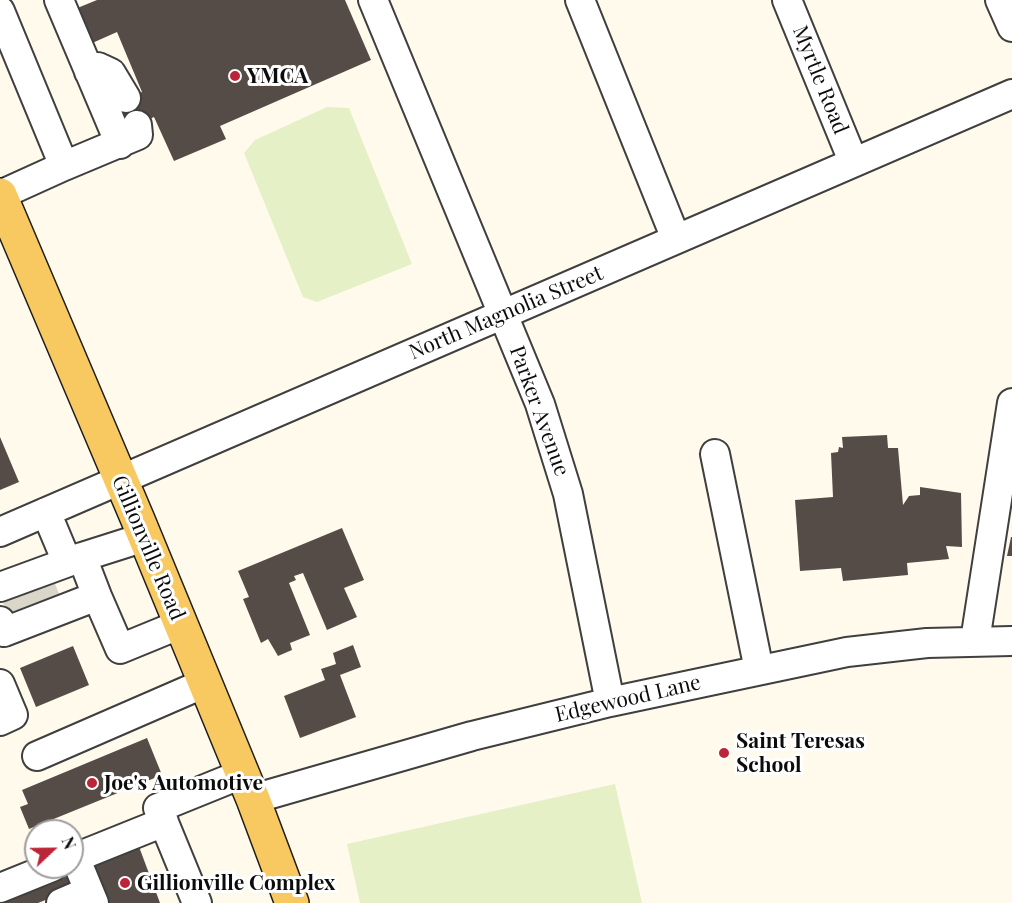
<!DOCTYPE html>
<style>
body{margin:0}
#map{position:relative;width:1012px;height:903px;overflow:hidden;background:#fffaeb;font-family:"Playfair Display",serif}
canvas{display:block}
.north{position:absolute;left:24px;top:819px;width:60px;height:60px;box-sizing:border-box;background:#fff;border:2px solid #9e9e9e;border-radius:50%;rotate:68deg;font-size:16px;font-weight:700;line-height:24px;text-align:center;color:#0c0c0c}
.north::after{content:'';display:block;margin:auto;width:21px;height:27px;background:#bc2437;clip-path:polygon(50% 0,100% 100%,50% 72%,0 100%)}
</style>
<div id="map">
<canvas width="1012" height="903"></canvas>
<div class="north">N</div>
</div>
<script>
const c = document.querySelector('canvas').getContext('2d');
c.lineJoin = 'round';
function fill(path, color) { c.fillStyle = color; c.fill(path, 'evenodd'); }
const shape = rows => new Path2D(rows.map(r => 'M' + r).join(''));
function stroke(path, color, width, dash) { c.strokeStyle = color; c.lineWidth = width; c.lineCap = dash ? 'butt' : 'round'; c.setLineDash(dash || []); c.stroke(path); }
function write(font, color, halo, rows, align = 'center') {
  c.font = font + ' "Playfair Display",serif'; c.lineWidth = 6; c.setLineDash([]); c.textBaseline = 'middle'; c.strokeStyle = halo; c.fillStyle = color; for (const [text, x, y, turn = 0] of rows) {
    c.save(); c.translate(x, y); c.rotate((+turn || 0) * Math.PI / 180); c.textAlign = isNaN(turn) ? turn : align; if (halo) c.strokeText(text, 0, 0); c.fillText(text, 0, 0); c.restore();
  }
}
fill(shape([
 [327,107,349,108,412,264,317,302,303,297,244,153,255,140],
 [615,784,642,903,360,903,347,844]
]), '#e5f0c7');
fill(shape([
 [97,0,345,0,371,60,220,126,226,139,174,161,154,117,123,131,111,105,142,92,117,32,90,44,75,9],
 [887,435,888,448,898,448,903,505,909,496,920,495,920,487,961,493,962,547,946,546,949,559,907,563,908,575,843,581,841,568,800,571,795,500,833,497,831,453,838,452,839,447,843,448,842,437],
 [0,437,19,482,0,490],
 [342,528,364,580,344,588,357,617,327,630,303,573,294,576,296,580,289,583,310,635,290,643,292,650,278,656,268,639,261,643,243,599,249,597,238,571],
 [1011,537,1012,537,1012,556,1007,556],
 [353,645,361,667,340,675,356,717,300,738,284,696,325,680,321,669,336,664,333,653],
 [73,646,89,685,36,707,20,668],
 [147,738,162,775,29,829,20,807,28,804,22,790],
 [138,844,160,903,104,903,89,863],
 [69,867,78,887,38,903,0,903,0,896]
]), '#554c48');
stroke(shape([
 [38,579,46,599],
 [13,590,21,609]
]), '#dbd6ca', 28, [28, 14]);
const minor = shape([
 [59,0,120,144],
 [373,0,540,404,568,494,610,702],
 [580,0,676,239],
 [787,0,853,161],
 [1000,0,1012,27],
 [0,11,64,166,138,135,137,125],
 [89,72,98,67,111,73,126,98],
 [0,195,64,166],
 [715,454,759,670],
 [46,512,67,562],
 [0,532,1012,94],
 [145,537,82,557,97,596,120,649,181,624],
 [0,587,82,557],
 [0,621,4,632,97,596],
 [975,641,1012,403],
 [0,684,13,715,0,721],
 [37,756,205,683],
 [253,799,472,736,610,702,714,680,847,652,927,643,1012,641],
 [75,857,94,903],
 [72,859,164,822],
 [0,888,52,867],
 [61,903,89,891],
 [197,903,158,808,242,774]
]);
const major = shape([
 [0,195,138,520,253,799,292,903]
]);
stroke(minor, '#3f3f3f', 32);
stroke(major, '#1d1d1d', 36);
stroke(minor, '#fff', 28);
stroke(major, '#f9c961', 33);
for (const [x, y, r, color] of [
 [235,76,6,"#bc2437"],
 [724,753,6,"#bc2437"],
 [92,783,6,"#bc2437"],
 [125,883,6,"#bc2437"]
]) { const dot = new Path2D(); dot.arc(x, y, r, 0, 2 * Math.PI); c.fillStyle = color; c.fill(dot); stroke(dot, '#fff', 2); }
write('bold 21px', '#0c0c0c', '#fff', [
 ["YMCA",247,76],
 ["Saint Teresas",736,741],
 ["School",736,765],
 ["Joe's Automotive",104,783],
 ["Gillionville Complex",137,883]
], 'left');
write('21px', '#0c0c0c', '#fff', [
 ["Myrtle Road",820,80,68],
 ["North Magnolia Street",506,313,-23],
 ["Parker Avenue",539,411,70],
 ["Gillionville Road",148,548,67],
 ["Edgewood Lane",628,699,-13]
]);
</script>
